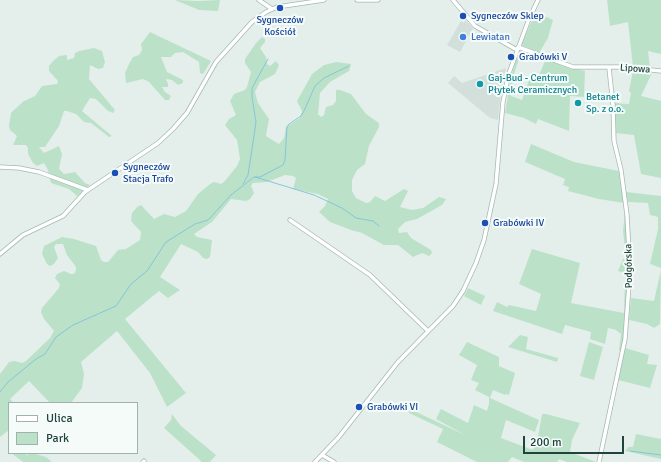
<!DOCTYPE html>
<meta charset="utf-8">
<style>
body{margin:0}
#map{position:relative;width:661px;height:462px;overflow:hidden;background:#e4efeb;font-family:Signika,sans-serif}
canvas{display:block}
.legend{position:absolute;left:8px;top:402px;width:130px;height:52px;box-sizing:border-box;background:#f5fbf9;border:1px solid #a0b1ae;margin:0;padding:5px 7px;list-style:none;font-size:12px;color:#21433d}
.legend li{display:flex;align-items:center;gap:8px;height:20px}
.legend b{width:20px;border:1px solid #a0b1ae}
.scale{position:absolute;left:523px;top:436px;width:101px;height:18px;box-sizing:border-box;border:2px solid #21433d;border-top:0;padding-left:5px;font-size:12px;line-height:14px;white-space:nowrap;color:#21433d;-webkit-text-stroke:3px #f5fbf9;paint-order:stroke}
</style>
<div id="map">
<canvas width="661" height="462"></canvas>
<ul class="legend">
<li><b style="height:5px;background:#fff"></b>Ulica</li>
<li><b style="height:11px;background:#bbe2c9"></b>Park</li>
</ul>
<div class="scale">200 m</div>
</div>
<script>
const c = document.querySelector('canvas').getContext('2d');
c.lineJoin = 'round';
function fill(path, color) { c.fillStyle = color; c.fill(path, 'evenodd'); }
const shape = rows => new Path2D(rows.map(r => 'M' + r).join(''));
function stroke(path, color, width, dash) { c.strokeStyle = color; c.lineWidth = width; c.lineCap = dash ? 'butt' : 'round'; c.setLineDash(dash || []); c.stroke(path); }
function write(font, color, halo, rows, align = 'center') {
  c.font = font + ' Signika,sans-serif'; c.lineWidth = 4; c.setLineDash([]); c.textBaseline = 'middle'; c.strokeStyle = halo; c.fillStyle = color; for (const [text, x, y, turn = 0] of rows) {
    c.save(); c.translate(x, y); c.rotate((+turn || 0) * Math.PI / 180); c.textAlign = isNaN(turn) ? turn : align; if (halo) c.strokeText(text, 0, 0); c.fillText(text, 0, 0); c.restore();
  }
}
fill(shape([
 [465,20,473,28,460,52,447,45,461,21,464,23],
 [506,68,500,100,498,120,490,118,448,83,454,76,462,83]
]), '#d2dfda');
fill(shape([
 [175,0,198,1,220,0,218,11,199,10],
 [607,0,661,0,661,54,648,51,650,68,633,67,628,22,610,26],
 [536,12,553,20,548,38,539,53,521,45],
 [150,32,211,61,203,74,200,73,199,62,183,52,175,53,171,57,161,57,167,72,183,80,183,83,178,85,172,80,166,79,168,84,168,87,162,87,165,92,171,96,169,100,165,100,149,82,143,79,126,83,125,73,129,64,133,57,139,55,142,50,141,44],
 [262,37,265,39,265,42,260,48,266,57,267,64,270,66,276,61,279,65,275,74,260,82,255,92,258,103,269,119,266,136,279,144,284,138,286,127,300,118,302,111,297,101,312,74,324,65,336,62,351,64,349,71,330,82,320,93,318,114,321,117,324,115,326,107,333,105,336,101,336,90,340,90,351,94,366,114,379,123,379,127,369,146,365,164,357,170,352,180,352,191,356,198,366,203,370,202,375,196,385,201,404,189,408,191,400,207,412,210,423,208,439,197,446,199,442,205,417,219,405,222,398,229,399,233,407,232,411,238,431,250,432,253,429,256,422,253,413,257,398,245,384,245,362,233,351,230,330,222,319,212,325,206,328,199,318,194,293,189,296,178,293,176,285,175,267,182,253,183,251,186,254,193,250,199,246,201,231,199,212,222,194,234,197,237,212,240,210,257,207,259,203,258,198,252,181,244,160,277,180,290,168,298,159,291,125,319,186,393,167,407,150,373,117,331,81,362,84,374,82,388,71,403,50,403,29,381,10,399,14,403,9,403,9,430,0,437,0,374,9,362,15,361,22,363,26,361,50,338,54,331,44,319,41,312,42,308,59,288,60,284,55,278,57,274,64,271,71,274,74,274,76,270,76,267,67,255,63,244,56,244,54,247,58,258,54,264,50,266,47,264,42,254,44,246,62,237,74,239,96,246,101,260,104,262,108,262,118,250,126,249,140,240,141,232,131,221,132,213,137,207,141,205,154,219,164,214,175,217,186,211,198,194,210,184,214,182,221,184,224,182,237,166,240,159,237,140,225,125,229,119,236,115,230,101,234,94,245,90,247,87,251,72,245,63,245,59,256,43],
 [94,48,102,51,105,62,103,68,98,69,90,65,89,79,115,110,113,113,108,111,96,99,90,98,82,111,112,136,109,137,91,123,84,122,76,114,67,111,64,111,59,126,45,147,39,147,44,153,59,146,62,154,59,169,64,174,75,172,85,183,90,185,77,196,69,189,51,183,48,170,44,163,37,166,33,163,28,154,28,148,26,145,13,145,17,136,10,130,9,126,11,113,15,109,24,101,35,96,42,86,57,84,58,81,49,71,49,66,53,61,59,56,67,55,67,60,74,58,75,53,79,51],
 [522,50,514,74,511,96,522,100,529,80,536,82,546,59,562,65,585,71,584,97,570,96,569,131,538,119,536,124,524,118,505,113,512,73,519,51],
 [633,71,652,73,641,96,661,101,661,178,641,174,634,135,615,133,615,103,629,104,631,93,629,91],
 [531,144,574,162,619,171,624,203,599,199,568,191,569,187,563,185,565,179,525,162],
 [626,192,661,196,661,268,650,264,658,229,658,217,650,215,648,203,628,202],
 [625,211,629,271,622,351,619,350,621,334,616,330,608,328,605,344,590,339,591,332,565,325,562,334,493,311,497,302,507,307,509,305,536,311,541,294,519,284,532,249,580,263,571,303,624,313,625,273,618,271,623,259,626,258,623,231],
 [661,270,660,324,654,328,647,324,629,320,631,298,654,301],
 [468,288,485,296,481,305,464,296],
 [520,335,528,337,526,349,558,358,557,362,508,347],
 [467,342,499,357,499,366,515,373,509,395,506,394,505,395,493,390,490,398,539,420,535,432,506,420,501,438,533,450,537,438,538,437,542,414,546,414,580,423,572,440,570,452,596,462,567,462,559,459,557,462,524,462,512,457,508,462,477,462,437,442,443,429,409,413,410,409,465,435,436,419,441,409,468,423,474,405,487,411,489,404,489,397,475,390,479,383,471,380,477,365,459,355],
 [589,342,603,347,594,380,580,376],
 [625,348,649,355,647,364,657,365,650,388,618,380],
 [172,414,181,426,216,455,210,462,202,462,164,428,171,420],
 [636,434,661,439,661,459,625,451,628,447,633,447],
 [11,453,24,453,27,455,32,453,46,457,52,462,23,462]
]), '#bbe2c9');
stroke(shape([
 [255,177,314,195,342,208,356,218,373,221,379,226],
 [243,184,248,175,254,136,256,122,252,97,252,88,268,59],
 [0,392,8,382,36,359,45,354,56,337,73,325,116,306,131,284,147,271,166,242,195,224,208,220,231,195,254,177,260,177,283,165,285,160,287,127,289,124,301,116,304,111,315,86,324,78,349,66],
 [630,451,661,455]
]), '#87c4d9', 1);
const minor = shape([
 [259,0,272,9],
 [357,0,378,0],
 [453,0,475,26,517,50],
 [518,47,573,67,622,67,661,71],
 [0,167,19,168,39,172,88,190],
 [290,220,370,275,428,331],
 [0,254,23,235,63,216,85,192,158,143,173,129,187,113,216,62,252,22,266,12,277,7,324,0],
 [322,455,334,462],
 [143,462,144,461],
 [315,462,338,438,398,362,453,306,463,291,476,263,484,240,496,184,503,102,509,73,529,19,538,0],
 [599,462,625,339,630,271,627,215,621,170,614,141,613,105,609,68]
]);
stroke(minor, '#a6b8b3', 5);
stroke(minor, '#fff', 3.5);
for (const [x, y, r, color] of [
 [280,8,4,"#1a4fb4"],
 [463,16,4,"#1a4fb4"],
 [463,37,4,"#3f7fe0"],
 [511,57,4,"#1a4fb4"],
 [480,84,4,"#0f9aa8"],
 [578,103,4,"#0f9aa8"],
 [115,173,4,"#1a4fb4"],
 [485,223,4,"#1a4fb4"],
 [359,407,4,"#1a4fb4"]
]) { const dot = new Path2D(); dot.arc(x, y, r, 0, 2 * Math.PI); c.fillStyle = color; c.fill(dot); stroke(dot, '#f5fbf9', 1.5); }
write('10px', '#164399', '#f5fbf9', [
 ["Sygneczów Sklep",471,16],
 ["Sygneczów",280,20,"center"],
 ["Kościół",280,32,"center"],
 ["Grabówki V",519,57],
 ["Sygneczów",123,167],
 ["Stacja Trafo",123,179],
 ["Grabówki IV",493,223],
 ["Grabówki VI",367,407]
], 'left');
write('10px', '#366cbe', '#f5fbf9', [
 ["Lewiatan",471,37]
], 'left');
write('10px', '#21433d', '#f5fbf9', [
 ["Lipowa",635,69,4],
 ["Podgórska",629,266,-91]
]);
write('10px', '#0d838f', '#f5fbf9', [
 ["Gaj-Bud - Centrum",488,78],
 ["Płytek Ceramicznych",488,90],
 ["Betanet",586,97],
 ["Sp. z o.o.",586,109]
], 'left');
</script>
